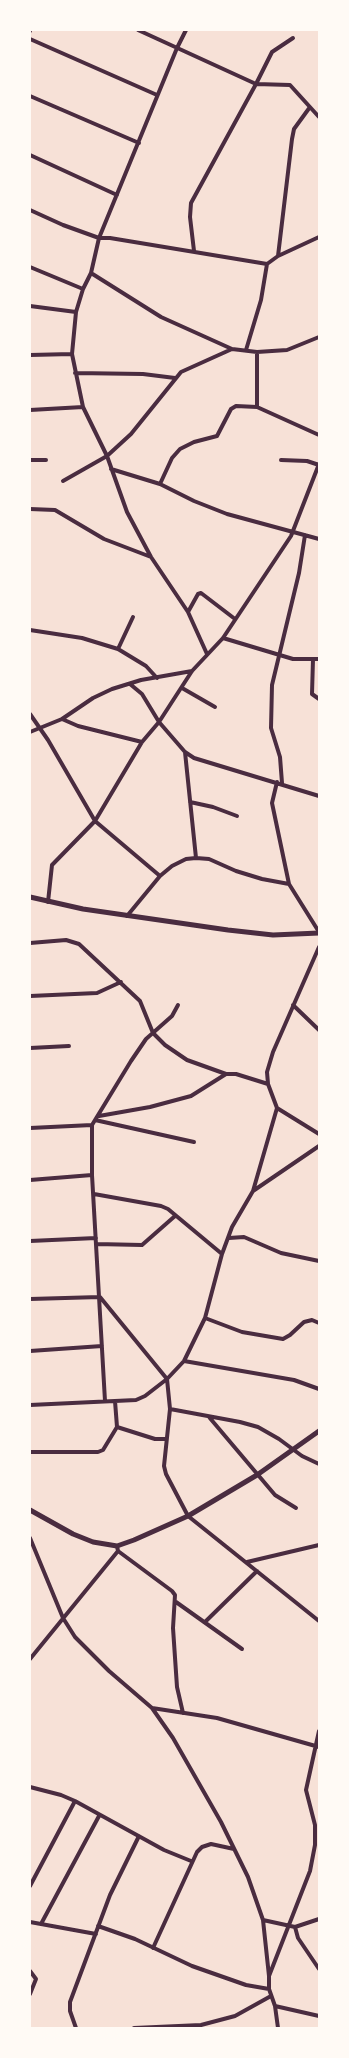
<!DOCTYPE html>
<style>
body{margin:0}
#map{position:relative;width:349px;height:2058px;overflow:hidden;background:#f7e1d7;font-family:Rubik,sans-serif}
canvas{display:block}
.frame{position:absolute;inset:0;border:31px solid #fffaf5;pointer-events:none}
</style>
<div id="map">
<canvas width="349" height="2058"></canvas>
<div class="frame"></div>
</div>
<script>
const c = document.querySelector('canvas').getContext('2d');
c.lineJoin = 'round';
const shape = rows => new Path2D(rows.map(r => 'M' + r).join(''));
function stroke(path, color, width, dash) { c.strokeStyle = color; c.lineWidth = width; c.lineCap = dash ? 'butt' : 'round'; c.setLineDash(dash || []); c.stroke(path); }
stroke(shape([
 [138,30,256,84,290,85,319,117],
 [186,30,177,48,99,238,91,273,83,289,76,312,72,354,83,407,107,456,127,512,151,557,188,612,207,654],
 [30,31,30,30],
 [30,39,157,95],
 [30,96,139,143],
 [30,155,117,195],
 [30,210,63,225,99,238,110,238,267,264,278,256,319,237],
 [194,251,190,217,191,203,256,84,272,52,293,38],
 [278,256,292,139,294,129,310,107],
 [30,267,83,289],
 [91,273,161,317,232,349,257,352,287,350,319,337],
 [30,306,76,312],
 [246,350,261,300,267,264],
 [30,355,72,354],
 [75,373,143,374,175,378],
 [257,407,257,352],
 [30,410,83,407],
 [30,460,46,460],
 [281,460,307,461,319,465],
 [111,469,160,484,194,501,227,514,319,539],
 [63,481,107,456,131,434,181,372,232,349],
 [160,484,172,458,180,449,194,442,217,436,231,409,236,406,257,407,319,435],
 [30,509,55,510,104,539,151,557],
 [188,612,198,594,201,593,235,619],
 [30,630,82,638,118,649,146,666,157,678],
 [223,638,293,659,319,659],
 [118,649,133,617],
 [313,659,312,694,319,699],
 [130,684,142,694,159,722,185,752,194,758,319,796],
 [182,688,215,707],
 [30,714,48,740,95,821,160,876],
 [62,719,78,726,142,742],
 [30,732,62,719,93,698,112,689,141,680,192,671],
 [185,752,196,858],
 [277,782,272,803,289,884],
 [282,783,280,757,271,728,272,685,299,573,305,535],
 [190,802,213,807,237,816],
 [48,902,52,865,95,821,142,742,159,722,192,671,223,638,291,536,319,464],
 [127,916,160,876,172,866,186,859,196,858,209,859,236,871,262,879,289,884,319,932],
 [30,943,66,940,79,944,140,1001,153,1033,165,1045,187,1060,226,1074,236,1074,268,1084],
 [319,947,273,1052,267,1072,268,1084,277,1108,319,1134],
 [30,996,97,993,121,982],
 [293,1005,319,1030],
 [30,1048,69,1046],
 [99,1116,150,1107,191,1096,226,1074],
 [95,1120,194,1142],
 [30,1128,92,1125],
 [30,1180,92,1175],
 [253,1191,319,1146],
 [94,1194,161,1206,168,1209,222,1254],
 [229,1238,244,1237,281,1253,319,1261],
 [30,1241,96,1238],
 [96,1244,142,1245,175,1216],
 [30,1299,100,1297,167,1379,170,1409,164,1466,166,1474,188,1516,319,1621],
 [205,1318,242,1332,283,1339,290,1335,304,1322,312,1320,319,1323],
 [30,1351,102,1346],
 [184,1361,294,1380,319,1389],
 [105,1401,92,1175,92,1125,131,1061,146,1039,172,1016,178,1005],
 [30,1405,136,1400,145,1396,167,1379,184,1361,205,1318,222,1254,232,1227,253,1191,277,1108],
 [170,1409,240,1422,258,1427,279,1439,302,1456,319,1464],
 [209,1417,275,1495,296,1508],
 [117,1427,155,1439,166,1439],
 [30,1452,98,1452,103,1450,117,1427,115,1401],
 [30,1538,63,1618,75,1637,109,1671,152,1708,173,1738,221,1822,248,1877,263,1920,269,1976,269,1989,275,2006,278,2028],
 [117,1546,118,1551,172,1591,175,1595,173,1628,177,1687,183,1713],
 [247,1562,319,1545],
 [176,1602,242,1649],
 [205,1622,257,1571],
 [30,1659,118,1551],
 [152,1708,217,1718,319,1747],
 [30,1787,61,1795,75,1801,164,1850,191,1861],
 [30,1886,75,1801],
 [263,1920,295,1927,319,1919],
 [30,1922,96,1934],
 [41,1924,99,1816],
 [98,1926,135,1939,192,1966,246,1985,269,1989],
 [295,1927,298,1938,319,1969],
 [153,1948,197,1852,202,1847,211,1844,234,1849],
 [30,1971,36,1979,30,1994],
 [269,1976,310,1871,315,1845,315,1825,306,1790,319,1731],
 [275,2006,319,2016],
 [76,2028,70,2011,70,2002,110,1895,139,1836],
 [134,2028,201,2025,235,2016,271,1996]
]), '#4a2c40', 4);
stroke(shape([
 [30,897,83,909,228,930,273,935,319,933],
 [30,1510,73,1534,93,1542,117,1546,134,1540,188,1516,257,1475,319,1431]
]), '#4a2c40', 5);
</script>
